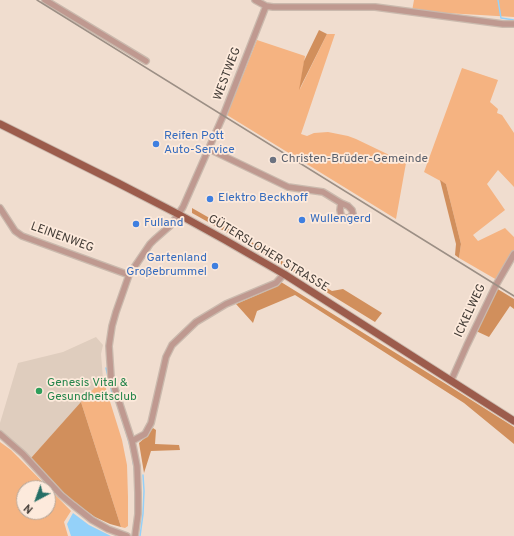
<!DOCTYPE html>
<meta charset="utf-8">
<style>
body{margin:0}
#map{position:relative;width:514px;height:536px;overflow:hidden;background:#f0ddcf;font-family:Overpass,sans-serif}
canvas{display:block}
.north{position:absolute;left:16px;top:480px;width:40px;height:40px;box-sizing:border-box;background:#fdeadc;border:1px solid #b2a499;border-radius:50%;rotate:221deg;font-size:11px;font-weight:700;line-height:16px;text-align:center;color:#423b35}
.north::after{content:'';display:block;margin:auto;width:14px;height:18px;background:#266f66;clip-path:polygon(50% 0,100% 100%,50% 72%,0 100%)}
</style>
<div id="map">
<canvas width="514" height="536"></canvas>
<div class="north">N</div>
</div>
<script>
const c = document.querySelector('canvas').getContext('2d');
c.lineJoin = 'round';
function fill(path, color) { c.fillStyle = color; c.fill(path, 'evenodd'); }
const shape = rows => new Path2D(rows.map(r => 'M' + r).join(''));
function stroke(path, color, width, dash) { c.strokeStyle = color; c.lineWidth = width; c.lineCap = dash ? 'butt' : 'round'; c.setLineDash(dash || []); c.stroke(path); }
function write(font, color, halo, rows, align = 'center') {
  c.font = font + ' Overpass,sans-serif'; c.lineWidth = 3.5; c.setLineDash([]); c.textBaseline = 'middle'; c.strokeStyle = halo; c.fillStyle = color; for (const [text, x, y, turn = 0] of rows) {
    c.save(); c.translate(x, y); c.rotate((+turn || 0) * Math.PI / 180); c.textAlign = isNaN(turn) ? turn : align; if (halo) c.strokeText(text, 0, 0); c.fillText(text, 0, 0); c.restore();
  }
}
fill(shape([
 [96,337,103,345,101,354,103,379,31,458,0,430,0,423,18,363,63,352]
]), '#dfcdbe');
fill(shape([
 [414,0,514,0,514,17,412,11],
 [327,34,335,34,301,134,307,136,314,133,328,132,348,136,356,139,406,163,396,219,227,115,257,40,305,56,300,89],
 [462,68,498,80,490,102,498,109,497,113,502,115,514,133,514,187,498,170,487,184,505,210,473,235,478,241,505,228,514,237,514,251,497,280,459,258,461,244,446,184,424,172],
 [103,379,122,440,127,465,128,497,128,526,125,528,121,527,81,402],
 [0,442,11,450,18,457,71,511,64,522,68,536,0,536],
 [24,488,48,488,48,512,24,512]
]), '#f5b381');
fill(shape([
 [319,30,327,34,299,90,304,61],
 [440,180,446,184,461,244,459,258,455,255,456,244],
 [192,208,262,248,294,269,332,291,343,289,382,313,375,322,258,250,192,213],
 [281,282,446,384,514,427,514,444,464,403,295,295,257,311,253,323,236,304,266,291],
 [496,288,514,299,514,309,510,306,489,337,476,331],
 [81,402,121,527,110,524,95,517,75,503,63,492,31,458],
 [153,428,156,430,155,444,179,445,180,450,151,451,144,473,139,443,147,436]
]), '#d18f5c');
fill(shape([
 [73,513,89,525,111,536,71,536,67,524]
]), '#94d1f9');
stroke(shape([
 [498,0,501,18,514,20],
 [106,368,108,376,112,393],
 [116,401,127,435,132,453],
 [133,461,135,473],
 [140,536,143,514,144,491,143,475]
]), '#94d1f9', 1.5);
const minor = shape([
 [45,0,146,61],
 [255,0,266,6,273,7,375,7,503,24,514,24],
 [209,149,288,187,323,192,341,203,348,206,352,210,353,214,349,218,344,218,341,215,340,210,341,203],
 [0,208,15,231,22,236,129,275],
 [451,381,467,345,496,285,514,254],
 [0,434,23,454,61,495,73,505,92,520,108,529,127,536],
 [132,441,145,434,151,423,166,357,172,345,196,322,226,304,264,288,276,283,284,274],
 [135,536,138,514,138,493,137,466,132,441,111,377,109,346,112,326,116,312,129,275,150,244,154,240,171,225,183,207,223,116,266,6]
]);
const major = shape([
 [0,124,118,183,178,214,225,240,284,274,514,421]
]);
stroke(minor, '#cab9ad', 8);
stroke(major, '#cab9ad', 9);
stroke(minor, '#bf9990', 5.5);
stroke(major, '#9c5c4c', 7);
stroke(shape([
 [37,0,514,296]
]), '#9c8f85', 1.5);
for (const [x, y, r, color] of [
 [156,144,4,"#3f7fe0"],
 [273,160,4,"#6b7280"],
 [210,199,4,"#3f7fe0"],
 [302,220,4,"#3f7fe0"],
 [136,224,4,"#3f7fe0"],
 [215,266,4,"#3f7fe0"],
 [39,391,4,"#2e9e5b"]
]) { const dot = new Path2D(); dot.arc(x, y, r, 0, 2 * Math.PI); c.fillStyle = color; c.fill(dot); stroke(dot, '#fdeadc', 1.5); }
write('12px', '#423b35', '#fdeadc', [
 ["WESTWEG",228,74,-69],
 ["LEINENWEG",62,238,20],
 ["GÜTERSLOHER STRASSE",268,254,31],
 ["ICKELWEG",471,311,-65]
]);
write('12px', '#366cbe', '#fdeadc', [
 ["Reifen Pott",164,137],
 ["Auto-Service",164,151],
 ["Elektro Beckhoff",218,199],
 ["Wullengerd",310,220],
 ["Fulland",144,224],
 ["Gartenland",207,259,"right"],
 ["Großebrummel",207,273,"right"]
], 'left');
write('12px', '#5b616d', '#fdeadc', [
 ["Christen-Brüder-Gemeinde",281,160]
], 'left');
write('12px', '#27864d', '#fdeadc', [
 ["Genesis Vital &",47,384],
 ["Gesundheitsclub",47,398]
], 'left');
</script>
